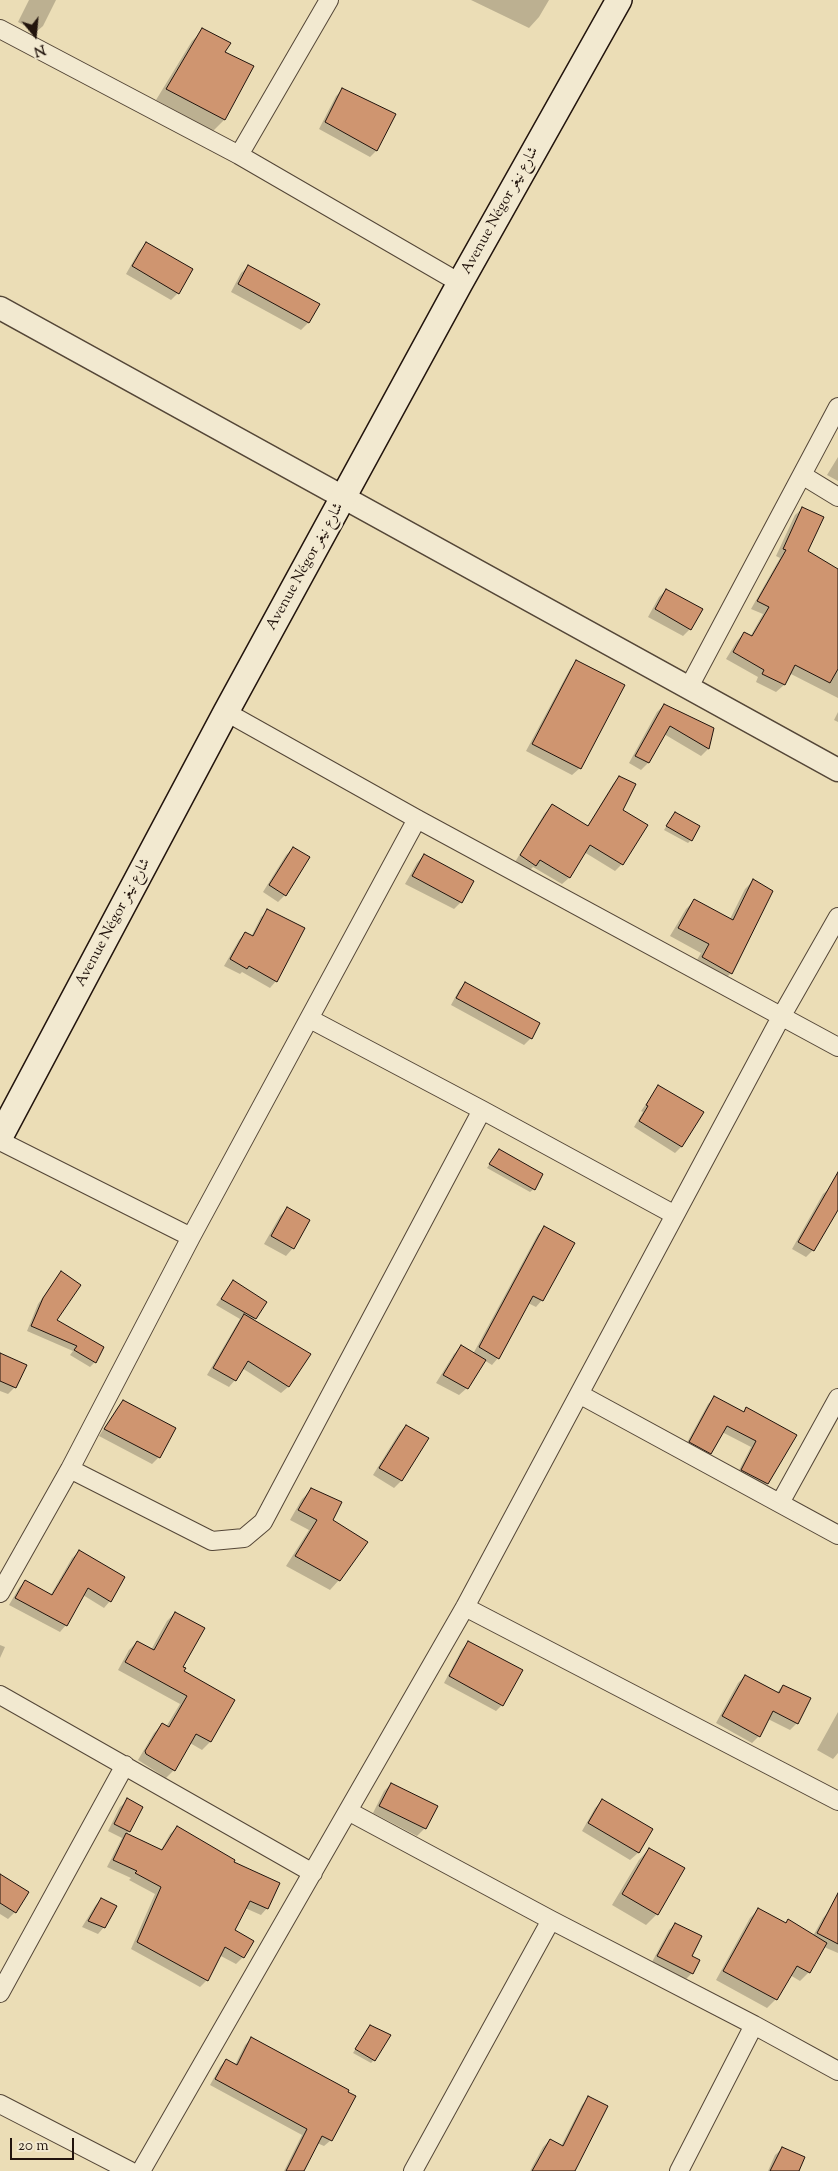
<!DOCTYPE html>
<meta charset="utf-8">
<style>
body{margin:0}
#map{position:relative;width:838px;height:2171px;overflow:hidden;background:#ebddb6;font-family:"Sorts Mill Goudy",serif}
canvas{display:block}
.north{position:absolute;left:10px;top:10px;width:50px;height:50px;-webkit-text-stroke:4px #f2e9d0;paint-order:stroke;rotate:163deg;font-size:14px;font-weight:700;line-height:20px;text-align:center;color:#22140d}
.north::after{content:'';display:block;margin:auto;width:18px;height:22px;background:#22140d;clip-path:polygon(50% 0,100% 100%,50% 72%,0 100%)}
.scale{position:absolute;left:10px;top:2138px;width:64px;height:22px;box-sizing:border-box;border:2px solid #22140d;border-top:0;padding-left:6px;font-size:15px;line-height:18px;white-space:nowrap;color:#22140d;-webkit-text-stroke:4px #f2e9d0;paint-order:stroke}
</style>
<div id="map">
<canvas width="838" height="2171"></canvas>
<div class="north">N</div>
<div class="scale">20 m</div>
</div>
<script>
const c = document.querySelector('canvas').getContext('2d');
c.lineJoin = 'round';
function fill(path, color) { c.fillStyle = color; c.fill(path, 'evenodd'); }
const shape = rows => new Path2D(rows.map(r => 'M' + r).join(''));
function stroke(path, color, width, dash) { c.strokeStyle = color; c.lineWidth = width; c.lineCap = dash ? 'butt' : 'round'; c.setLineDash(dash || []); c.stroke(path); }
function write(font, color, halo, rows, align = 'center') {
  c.font = font + ' "Sorts Mill Goudy",Amiri,serif'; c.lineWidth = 5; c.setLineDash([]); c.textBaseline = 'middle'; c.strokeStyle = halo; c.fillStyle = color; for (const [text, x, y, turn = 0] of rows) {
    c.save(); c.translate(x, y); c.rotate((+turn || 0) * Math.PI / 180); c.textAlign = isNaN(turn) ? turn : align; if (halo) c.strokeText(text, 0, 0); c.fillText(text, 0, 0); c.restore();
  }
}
fill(shape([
 [29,0,56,0,43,26,36,32,18,22],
 [471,0,549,0,539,17,529,28],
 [203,30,223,53,252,66,224,120,213,131,156,100,192,41],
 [343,89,376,151,370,157,319,129,336,96],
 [147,244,178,293,171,300,126,274,139,251],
 [249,266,318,304,308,323,301,330,231,292,241,273],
 [838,457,838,481,827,475],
 [803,508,806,551,838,570,838,698,789,673,784,685,776,692,756,682,758,677,726,659,737,641,744,633,750,637,763,614,751,609,780,558,776,556,795,515],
 [666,590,690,629,683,636,648,617,659,597],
 [577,662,580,768,572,775,526,751,570,669],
 [664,705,712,729,708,749,701,756,664,734,648,763,641,770,629,763,657,712],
 [838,712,838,722,834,720],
 [619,777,622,864,615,871,584,852,569,878,562,884,533,867,529,871,515,862,545,813,552,806,587,827,613,784],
 [672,817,691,840,688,843,664,830],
 [293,848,285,895,278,902,263,892,286,855],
 [424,855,461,902,454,909,405,884,417,863],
 [753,881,731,973,723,981,694,965,701,953,670,936,686,909,694,901,730,919,745,889],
 [268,911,276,981,270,988,242,972,240,974,224,966,239,940,245,933,251,937,261,917],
 [465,983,539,1023,531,1038,524,1045,451,1005,459,990],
 [659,1086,702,1113,681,1147,675,1153,634,1127,643,1112,641,1111],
 [499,1150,534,1189,530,1192,487,1168],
 [831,1187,838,1191,838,1208,813,1250,806,1257,792,1249,823,1194],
 [287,1209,309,1221,293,1248,286,1256,264,1244,280,1216],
 [544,1228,542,1300,536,1307,528,1303,498,1358,492,1365,484,1360,467,1388,459,1395,436,1383,454,1354,461,1347,473,1354,538,1234],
 [61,1273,56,1321,95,1362,90,1367,70,1355,73,1351,27,1331,38,1304],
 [233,1282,255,1318,253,1321,309,1354,288,1387,281,1393,242,1368,235,1380,229,1387,207,1375,240,1319,216,1305],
 [0,1354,15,1387,8,1394,0,1391],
 [714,1398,743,1413,747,1408,795,1436,767,1483,761,1489,736,1476,751,1447,722,1432,710,1453,704,1459,684,1448,708,1404],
 [123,1401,174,1428,158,1458,152,1464,99,1436,117,1408],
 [406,1426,427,1439,401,1481,394,1488,373,1475,399,1433],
 [312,1489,331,1521,339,1580,330,1590,286,1566,309,1530,290,1520,302,1499],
 [79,1552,110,1601,104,1608,83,1595,66,1625,60,1632,9,1605,19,1588,25,1581,50,1596,72,1558],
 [175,1613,183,1671,234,1701,210,1742,202,1750,190,1743,174,1770,166,1778,138,1760,154,1733,162,1725,166,1727,180,1704,118,1670,129,1650,137,1642,151,1650,167,1621],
 [469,1642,502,1705,496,1711,444,1683,462,1649],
 [0,1645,5,1647,0,1658],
 [745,1676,776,1693,783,1686,797,1723,790,1730,768,1719,759,1736,752,1743,716,1723,738,1683],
 [838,1712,838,1753,833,1759,817,1750],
 [391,1784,436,1806,425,1828,417,1836,373,1813,384,1791],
 [128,1800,129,1831,126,1835,161,1850,170,1834,177,1827,232,1863,267,1908,261,1915,245,1908,233,1930,243,1957,236,1964,219,1955,207,1980,200,1987,131,1949,155,1894,129,1880,131,1878,107,1867,122,1838,108,1831,120,1807],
 [603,1800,652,1829,638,1853,630,1860,582,1831,595,1808],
 [649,1849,657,1914,646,1925,612,1905,639,1860],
 [0,1885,15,1912,8,1919,0,1914],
 [101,1899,104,1927,98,1934,82,1927,95,1906],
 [758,1910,813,1936,823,1918,830,1910,838,1915,838,1953,824,1947,809,1972,800,1981,790,1975,776,1999,767,2008,716,1980,750,1918],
 [675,1924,690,1956,692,1973,686,1979,652,1962,669,1930],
 [367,2030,374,2060,371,2063,353,2053],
 [251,2039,331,2140,324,2146,317,2143,303,2171,284,2171,302,2135,210,2085,220,2067,226,2060,235,2065,245,2045],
 [589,2097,574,2171,530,2171,543,2147,550,2140,561,2146,582,2105],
 [783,2148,797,2171,768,2171,775,2155]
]), '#0003');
const building = shape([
 [202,28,231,43,225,52,254,66,225,120,166,89,202,28],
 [342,88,396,114,377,151,325,122,342,88],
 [146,242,193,269,179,294,132,266,146,242],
 [248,265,320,304,309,323,238,284,248,265],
 [802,507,824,517,808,551,838,569,838,669,830,683,795,665,785,685,762,674,764,670,733,652,744,632,752,636,769,607,757,601,786,550,783,549,802,507],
 [666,589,703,609,691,630,655,609,666,589],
 [576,660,625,685,581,769,532,744,576,660],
 [664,704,714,728,709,749,670,726,649,763,635,756,664,704],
 [619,776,636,784,623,810,648,825,623,865,590,845,570,878,540,860,536,866,520,855,552,804,588,826,619,776],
 [675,812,700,826,692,841,666,826,675,812],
 [293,847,310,857,286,896,269,885,293,847],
 [424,854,474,881,462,903,412,876,424,854],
 [753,879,773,891,732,974,702,957,709,944,678,928,694,899,733,920,753,879],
 [267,909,305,928,277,982,249,966,247,969,230,959,245,932,253,936,267,909],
 [465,982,540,1023,532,1039,456,998,465,982],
 [658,1085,704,1112,682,1147,639,1121,648,1106,646,1105,658,1085],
 [499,1149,543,1174,535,1190,489,1164,499,1149],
 [838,1172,838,1210,814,1251,798,1242,838,1172],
 [287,1207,310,1220,294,1249,271,1236,287,1207],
 [544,1226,575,1243,543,1301,533,1296,499,1359,479,1347,544,1226],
 [61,1271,81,1285,57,1320,104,1347,96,1363,74,1350,77,1346,31,1326,43,1298,61,1271],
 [233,1280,267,1302,256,1319,221,1299,233,1280],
 [244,1314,311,1354,289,1387,248,1361,236,1381,213,1368,244,1314],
 [461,1345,486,1360,468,1389,443,1375,461,1345],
 [0,1353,27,1365,16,1388,0,1381,0,1353],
 [714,1396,744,1412,746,1407,797,1435,768,1484,741,1470,756,1441,727,1426,711,1454,689,1442,714,1396],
 [123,1400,176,1428,160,1458,104,1429,123,1400],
 [406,1425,429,1438,402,1481,379,1468,406,1425],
 [311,1488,342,1502,333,1520,368,1542,340,1581,295,1556,317,1520,298,1510,311,1488],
 [79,1550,125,1577,111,1602,88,1588,67,1626,15,1598,25,1580,52,1595,79,1550],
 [175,1612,205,1628,183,1667,186,1668,184,1671,235,1700,211,1742,196,1734,175,1771,146,1754,145,1751,162,1723,169,1727,187,1696,125,1662,137,1641,154,1650,175,1612],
 [468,1641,523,1670,503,1706,449,1676,468,1641],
 [745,1675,779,1693,783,1685,811,1698,798,1724,773,1711,760,1737,722,1716,745,1675],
 [391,1783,438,1806,426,1829,379,1806,391,1783],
 [127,1798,143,1807,130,1832,114,1824,127,1798],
 [602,1799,653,1829,639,1853,588,1823,602,1799],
 [177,1826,235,1860,234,1862,280,1883,268,1909,250,1901,235,1930,254,1941,244,1958,225,1947,208,1981,137,1942,161,1887,135,1873,137,1871,113,1860,126,1833,162,1850,177,1826],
 [649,1848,685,1868,658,1915,622,1894,649,1848],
 [0,1874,29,1892,16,1913,0,1903,0,1874],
 [838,1893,838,1944,817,1933,838,1893],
 [101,1898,117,1906,105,1928,88,1921,101,1898],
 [758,1908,786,1923,788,1919,827,1943,810,1973,797,1966,777,2000,723,1971,758,1908],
 [675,1923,702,1936,692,1956,700,1960,693,1974,657,1956,675,1923],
 [370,2025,391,2035,375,2061,355,2049,370,2025],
 [251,2037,349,2090,348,2092,356,2096,332,2141,322,2136,304,2171,286,2171,307,2129,215,2079,226,2059,237,2065,251,2037],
 [588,2096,608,2106,575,2171,532,2171,550,2139,563,2146,588,2096],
 [782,2147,805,2157,799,2171,770,2171,782,2147]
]);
fill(building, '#cf9570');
stroke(building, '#22140d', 1);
const minor = shape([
 [0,29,239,155,460,283],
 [239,155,329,0],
 [802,475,838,497],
 [689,687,838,407],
 [226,712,417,819,838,1047],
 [310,1019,482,1110,675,1215],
 [0,1141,191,1237],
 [579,1394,838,1535],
 [70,1469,212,1541,244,1538,263,1522,482,1110],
 [780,1503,838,1398],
 [0,1593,70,1469,191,1237,417,819],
 [465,1607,838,1801],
 [0,1695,313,1873],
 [348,1811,551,1920,754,2025,838,2071],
 [0,1993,125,1765],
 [0,2104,130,2171],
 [141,2171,465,1607,781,1017,838,917],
 [413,2171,551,1920],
 [679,2171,754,2025]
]);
const tertiary = shape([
 [0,308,838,770]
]);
const secondary = shape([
 [0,1137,226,712,460,283,619,0]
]);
stroke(minor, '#544637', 20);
stroke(tertiary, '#544637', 25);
stroke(secondary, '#22140d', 28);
stroke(minor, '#f2e9d0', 18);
stroke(tertiary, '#f2e9d0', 22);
stroke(secondary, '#f2e9d0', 25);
write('15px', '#22140d', '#f2e9d0', [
 ["Avenue Négor شارع نيغر",501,211,-61],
 ["Avenue Négor شارع نيغر",306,567,-61],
 ["Avenue Négor شارع نيغر",114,923,-62]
]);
</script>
